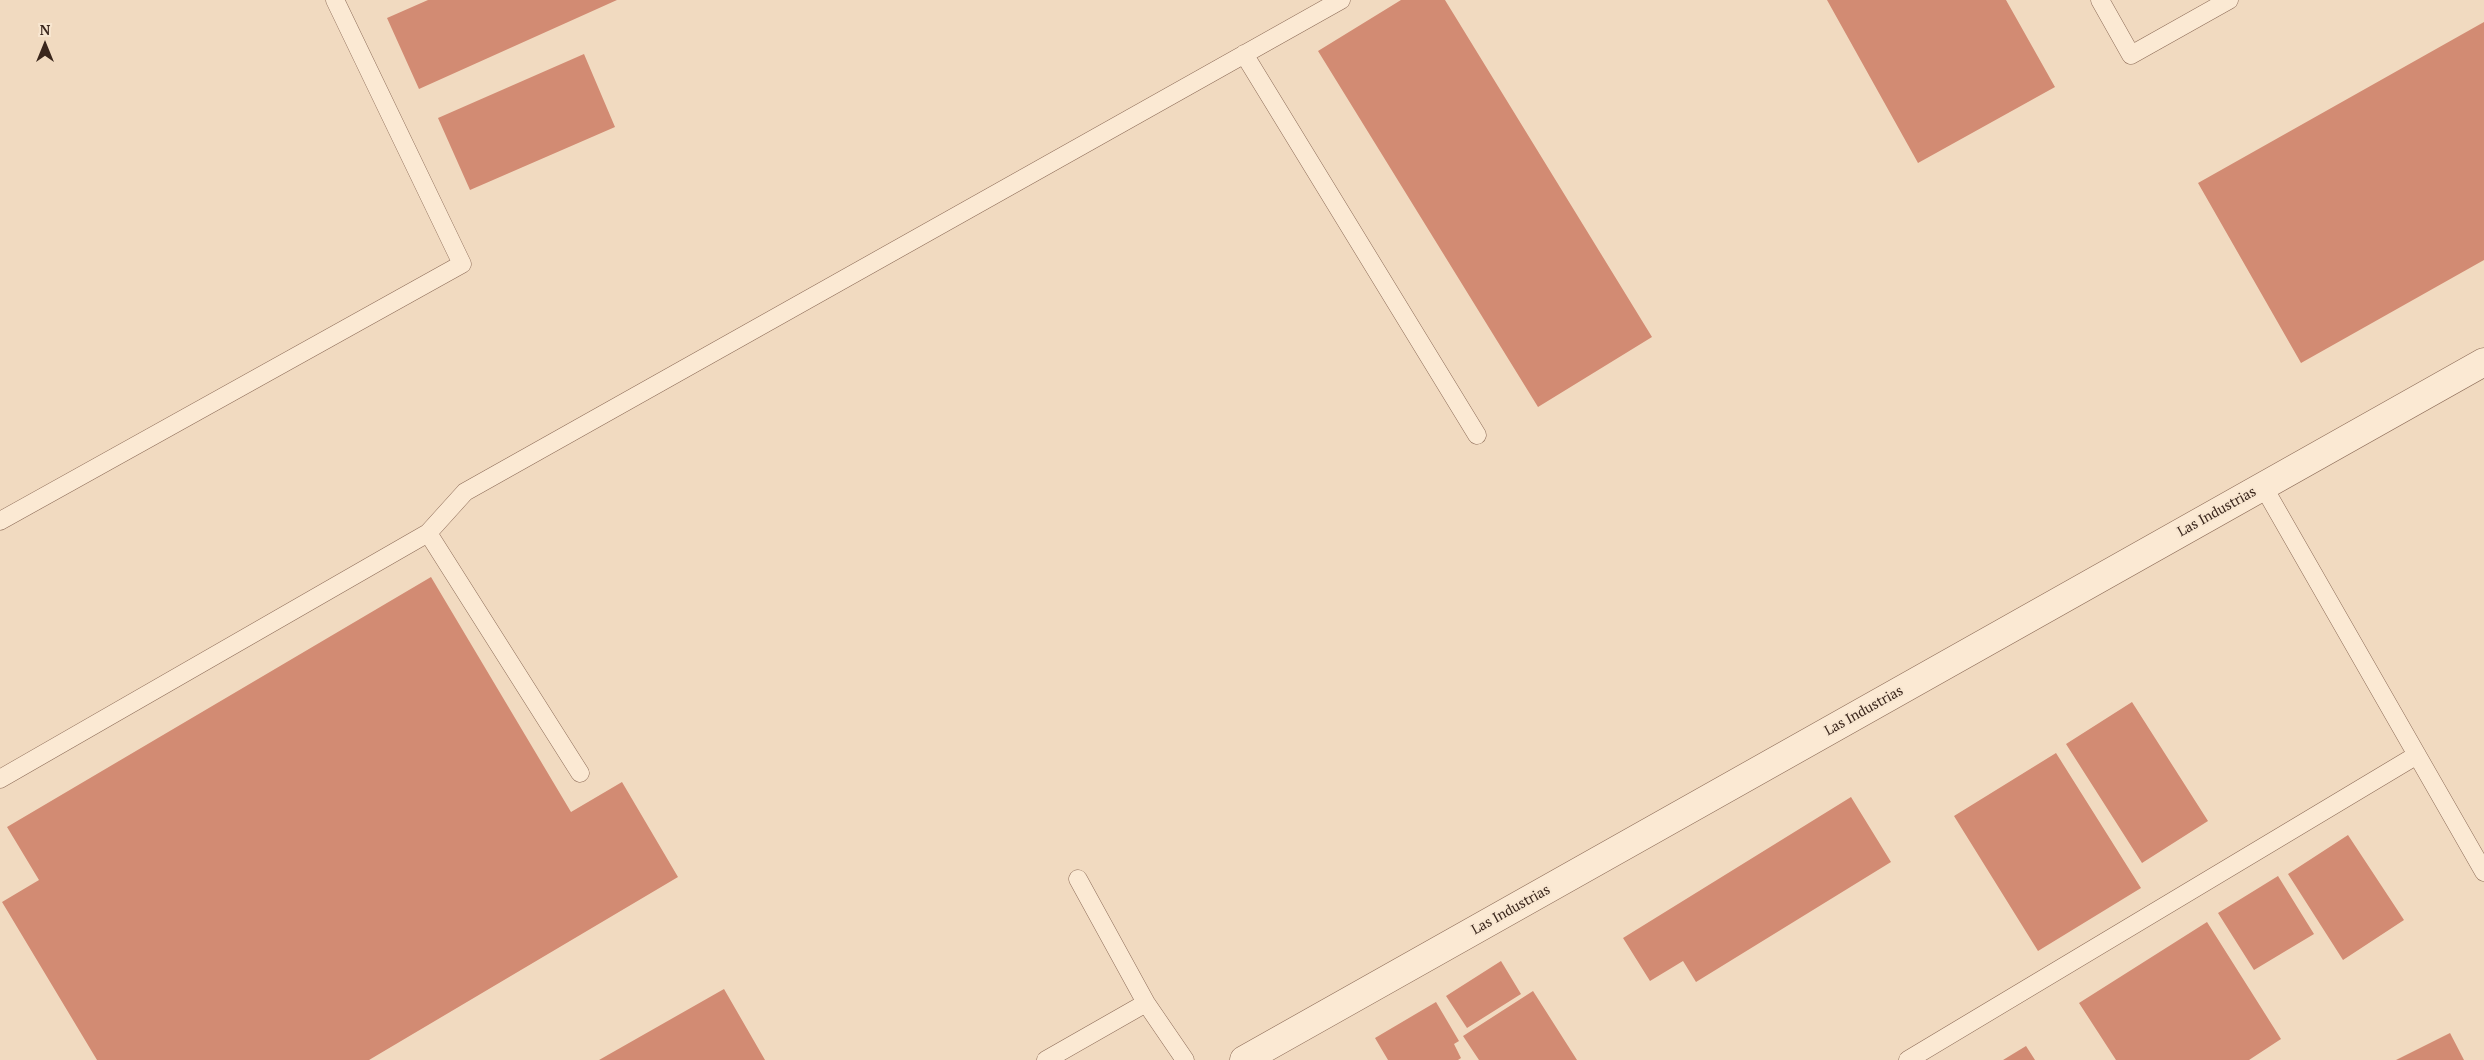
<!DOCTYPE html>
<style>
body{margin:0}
#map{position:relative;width:2484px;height:1060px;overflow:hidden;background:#f1dac0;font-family:"PT Serif",serif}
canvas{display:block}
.north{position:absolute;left:20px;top:20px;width:50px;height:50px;-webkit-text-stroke:4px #f8e6d0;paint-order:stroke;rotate:0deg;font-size:14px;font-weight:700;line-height:20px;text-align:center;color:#3a261c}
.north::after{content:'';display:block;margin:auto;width:18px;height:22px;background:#3a261c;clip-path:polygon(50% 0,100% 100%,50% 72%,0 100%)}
</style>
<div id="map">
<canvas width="2484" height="1060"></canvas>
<div class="north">N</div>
</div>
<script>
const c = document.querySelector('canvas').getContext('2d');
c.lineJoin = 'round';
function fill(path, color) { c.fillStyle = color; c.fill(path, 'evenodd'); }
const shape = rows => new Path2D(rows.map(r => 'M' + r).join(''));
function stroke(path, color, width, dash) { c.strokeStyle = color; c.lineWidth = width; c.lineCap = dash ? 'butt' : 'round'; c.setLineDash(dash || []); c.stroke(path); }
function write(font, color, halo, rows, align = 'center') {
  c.font = font + ' "PT Serif",serif'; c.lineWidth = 4; c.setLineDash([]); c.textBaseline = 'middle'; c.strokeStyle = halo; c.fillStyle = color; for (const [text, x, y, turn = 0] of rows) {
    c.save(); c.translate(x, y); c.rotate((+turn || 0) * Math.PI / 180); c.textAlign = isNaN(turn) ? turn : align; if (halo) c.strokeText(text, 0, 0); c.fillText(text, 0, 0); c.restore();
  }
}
fill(shape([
 [428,0,617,0,419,89,387,18],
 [1401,0,1445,0,1652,337,1538,407,1318,51],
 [1827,0,2006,0,2055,87,1918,163],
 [2484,22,2484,260,2301,363,2198,183],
 [584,54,615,127,470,190,438,118],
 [431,577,571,812,622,782,678,877,369,1060,97,1060,2,902,39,880,7,827],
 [2132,702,2208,821,2142,863,2066,744],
 [2056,753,2141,888,2038,951,1954,816],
 [1851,797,1891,862,1696,982,1683,961,1650,981,1623,938],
 [2348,835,2404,920,2343,960,2288,874],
 [2278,876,2314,934,2254,970,2218,913],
 [2207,922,2281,1039,2249,1060,2116,1060,2079,1003],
 [1501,961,1521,994,1467,1028,1446,996],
 [724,989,765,1060,599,1060],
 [1533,991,1577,1060,1479,1060,1463,1036],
 [1436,1002,1459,1041,1454,1044,1461,1058,1458,1060,1388,1060,1375,1038],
 [2450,1033,2464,1060,2396,1060],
 [2026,1046,2035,1060,2003,1060]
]), '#d28b73');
const service = shape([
 [2100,0,2131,55,2229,0],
 [1244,54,1477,435],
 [2263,486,2484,872],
 [0,521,462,264,335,0],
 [428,533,465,492,1341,0],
 [0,779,428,533,580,773],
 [1146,1003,1185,1060],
 [1046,1060,1146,1003,1078,879],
 [1908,1060,2417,755]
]);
const minor = shape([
 [1244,1060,2484,362]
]);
stroke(service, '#8b6a56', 19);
stroke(minor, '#8b6a56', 29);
stroke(service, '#fbe9d3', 18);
stroke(minor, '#fbe9d3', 28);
write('14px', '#3a261c', '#f8e6d0', [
 ["Las Industrias",2217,512,-29],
 ["Las Industrias",1864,711,-29],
 ["Las Industrias",1511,910,-29]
]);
</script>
